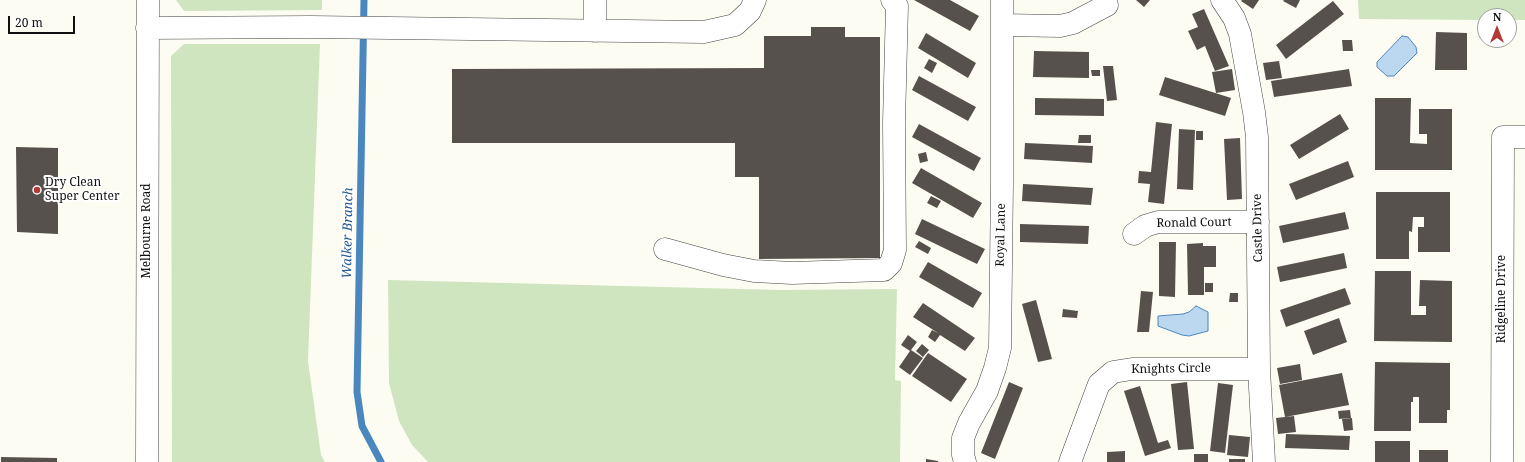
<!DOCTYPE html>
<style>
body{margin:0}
#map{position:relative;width:1525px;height:462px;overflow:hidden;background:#fdfcf2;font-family:"Noto Serif",serif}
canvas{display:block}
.north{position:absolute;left:1477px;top:8px;width:40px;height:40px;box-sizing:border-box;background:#fff;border:1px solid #9f9f9f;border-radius:50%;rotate:0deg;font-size:11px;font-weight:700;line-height:16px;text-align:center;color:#0f0f0f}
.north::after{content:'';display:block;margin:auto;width:14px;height:18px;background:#b03a36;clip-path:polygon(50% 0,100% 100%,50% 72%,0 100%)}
.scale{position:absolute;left:8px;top:16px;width:67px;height:18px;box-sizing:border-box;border:2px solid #0f0f0f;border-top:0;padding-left:5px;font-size:12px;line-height:14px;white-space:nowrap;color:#0f0f0f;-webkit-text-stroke:3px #fff;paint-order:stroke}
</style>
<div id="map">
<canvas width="1525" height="462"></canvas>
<div class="north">N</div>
<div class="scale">20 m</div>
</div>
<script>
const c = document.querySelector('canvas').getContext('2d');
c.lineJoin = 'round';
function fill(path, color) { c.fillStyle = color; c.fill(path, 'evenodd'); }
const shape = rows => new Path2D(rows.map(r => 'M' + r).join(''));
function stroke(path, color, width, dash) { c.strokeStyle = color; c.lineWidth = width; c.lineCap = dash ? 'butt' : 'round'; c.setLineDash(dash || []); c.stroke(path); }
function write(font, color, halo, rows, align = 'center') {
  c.font = font + ' "Noto Serif",serif'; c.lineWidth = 4; c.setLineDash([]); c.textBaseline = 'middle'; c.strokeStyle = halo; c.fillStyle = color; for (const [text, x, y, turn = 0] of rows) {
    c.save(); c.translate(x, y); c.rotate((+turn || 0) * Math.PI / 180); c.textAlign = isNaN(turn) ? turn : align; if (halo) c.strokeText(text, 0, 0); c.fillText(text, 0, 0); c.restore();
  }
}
fill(shape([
 [176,0,322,0,322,10,184,11],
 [1358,0,1525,0,1525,20,1509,20,1509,16,1485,16,1485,20,1359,19],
 [184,44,320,44,308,361,321,455,325,462,172,462,171,56],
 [388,280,781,290,897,289,895,380,901,381,900,462,428,462,412,445,399,421,389,383]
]), '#cfe5bf');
const water = shape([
 [1402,36,1408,37,1416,47,1417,53,1394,76,1387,76,1377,67,1377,62,1402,36],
 [1196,306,1208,312,1208,331,1189,336,1182,335,1158,326,1158,316,1183,314,1189,312,1196,306]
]);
fill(water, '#bcd8f0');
stroke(water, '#4b87bf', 1);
stroke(shape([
 [364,0,357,392,362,426,381,462]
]), '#4b87bf', 7);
fill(shape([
 [914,0,950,0,979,16,970,31],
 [1136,0,1150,0,1144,7],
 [1242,0,1259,0,1253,9,1241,1],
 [1284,0,1300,0,1296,8,1283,1],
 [1333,1,1344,14,1286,59,1276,45],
 [1204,9,1229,66,1215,71,1205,46,1197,50,1188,31,1198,27,1192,14],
 [811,27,845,27,845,37,880,37,880,258,759,259,759,177,735,177,735,143,452,143,452,69,764,68,764,36,811,36],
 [1436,32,1467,33,1467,70,1435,70],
 [926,33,976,63,968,78,918,48],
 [1342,40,1352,40,1353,51,1343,51],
 [1034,51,1089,52,1089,78,1033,77],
 [929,59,937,63,932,73,924,68],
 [1279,61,1282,78,1266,80,1263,63],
 [1103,66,1113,66,1117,100,1107,101],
 [1232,69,1235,90,1216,93,1212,72],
 [1349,69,1352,86,1274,97,1271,81],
 [1091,70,1100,70,1100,76,1092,76],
 [919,76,976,107,968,121,912,90],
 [1165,77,1231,98,1225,116,1159,95],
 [1035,98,1104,99,1104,116,1035,115],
 [1375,98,1411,98,1410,143,1427,144,1427,134,1419,134,1419,109,1452,109,1452,170,1375,170],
 [1340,114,1349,129,1299,159,1290,145],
 [1156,122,1172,124,1164,204,1148,202,1150,184,1138,183,1139,171,1151,172],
 [919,124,981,158,974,171,912,137],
 [1179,129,1195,130,1193,190,1177,189],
 [1196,131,1203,131,1203,140,1196,140],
 [1079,135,1091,135,1091,143,1078,143],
 [1240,138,1242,199,1227,200,1224,139],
 [1025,143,1093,146,1092,163,1024,159],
 [16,147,58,148,58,234,17,232],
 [926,152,928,161,920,163,918,154],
 [1348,161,1354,177,1296,200,1289,184],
 [921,168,982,203,973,218,912,183],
 [1023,184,1093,188,1091,205,1022,201],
 [1376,192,1450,192,1450,252,1418,252,1418,227,1424,227,1424,217,1413,217,1412,232,1409,231,1409,259,1376,259],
 [931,196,941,201,937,208,927,203],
 [1345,212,1349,229,1283,243,1279,226],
 [922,219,985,249,977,264,915,234],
 [1020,224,1089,226,1088,244,1020,242],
 [919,241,931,248,928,254,915,247],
 [1159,242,1176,242,1175,297,1159,296],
 [1203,243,1203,246,1216,246,1216,267,1204,267,1204,295,1188,295,1187,244],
 [1344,253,1347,268,1280,282,1277,267],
 [928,262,982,293,973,308,919,277],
 [1375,271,1411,271,1411,315,1426,315,1426,306,1419,306,1420,280,1452,281,1452,342,1374,341],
 [1205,283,1213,283,1213,292,1205,292],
 [1345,288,1351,304,1286,327,1280,310],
 [1141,291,1153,292,1149,332,1137,332],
 [1230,293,1238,293,1238,302,1229,302],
 [1036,300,1052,359,1038,362,1022,304],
 [923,303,975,338,965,351,940,335,935,342,928,337,932,330,938,333,913,317],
 [1063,309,1078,311,1077,318,1062,317],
 [1339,318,1347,342,1313,355,1304,331],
 [908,335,917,342,911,350,923,358,910,375,899,367,910,351,901,345],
 [922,344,929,350,923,357,916,351],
 [928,353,967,379,951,402,912,376],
 [1375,362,1450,363,1450,410,1447,410,1447,423,1419,423,1419,397,1413,397,1413,402,1411,402,1411,431,1374,431],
 [1300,364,1302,380,1280,384,1277,368],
 [1342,373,1349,405,1285,417,1279,385],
 [1009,382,1023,388,995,459,981,453],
 [1187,382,1194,449,1178,450,1171,384],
 [1218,383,1233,385,1225,453,1210,451],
 [1140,386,1158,443,1168,440,1171,448,1145,456,1124,391],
 [1350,410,1351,418,1339,419,1338,411],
 [1294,416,1296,432,1278,434,1276,418],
 [1352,418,1353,430,1344,431,1342,419],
 [1286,434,1350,436,1349,450,1285,448],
 [1229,435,1250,437,1248,457,1227,455],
 [1375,441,1410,441,1410,462,1375,462],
 [1419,450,1448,450,1448,462,1419,462],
 [1125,451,1125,462,1107,462,1107,452],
 [1194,454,1208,454,1208,462,1194,462],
 [1,457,57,458,57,462,1,462],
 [926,459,938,461,938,462,926,462],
 [1229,459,1245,459,1245,462,1229,462]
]), '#56514c');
const minor = shape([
 [595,0,595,31],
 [1222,0,1234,18,1240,34,1254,112,1257,137,1259,369,1264,462],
 [1002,25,1060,26,1073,23,1107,5],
 [147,28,311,27,704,32,735,25,750,11,755,0],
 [1134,234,1145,226,1158,222,1258,222],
 [665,249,723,265,754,271,792,273,884,270,891,263,895,250,894,122,897,6,892,0],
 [147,462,148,0],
 [965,462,963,455,963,438,969,423,987,391,995,368,1000,348,1002,183,1002,0],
 [1070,462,1099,384,1113,372,1132,369,1259,369],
 [1502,462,1503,137,1525,137]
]);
stroke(minor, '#424242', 23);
stroke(minor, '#fff', 22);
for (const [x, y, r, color] of [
 [37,190,4,"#b03a36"]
]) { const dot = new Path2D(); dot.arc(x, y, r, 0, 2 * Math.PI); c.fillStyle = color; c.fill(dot); stroke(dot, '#fff', 1.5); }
write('12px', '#0f0f0f', '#fff', [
 ["Dry Clean",45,183],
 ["Super Center",45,197]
], 'left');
write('12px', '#0f0f0f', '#fff', [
 ["Ronald Court",1194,223,-1],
 ["Castle Drive",1258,228,-91],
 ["Melbourne Road",147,231,-90],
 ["Royal Lane",1001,235,-89],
 ["Ridgeline Drive",1502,299,-90],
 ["Knights Circle",1171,369,-1]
]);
write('italic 13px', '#255a94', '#fff', [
 ["Walker Branch",348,233,-89]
]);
</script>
